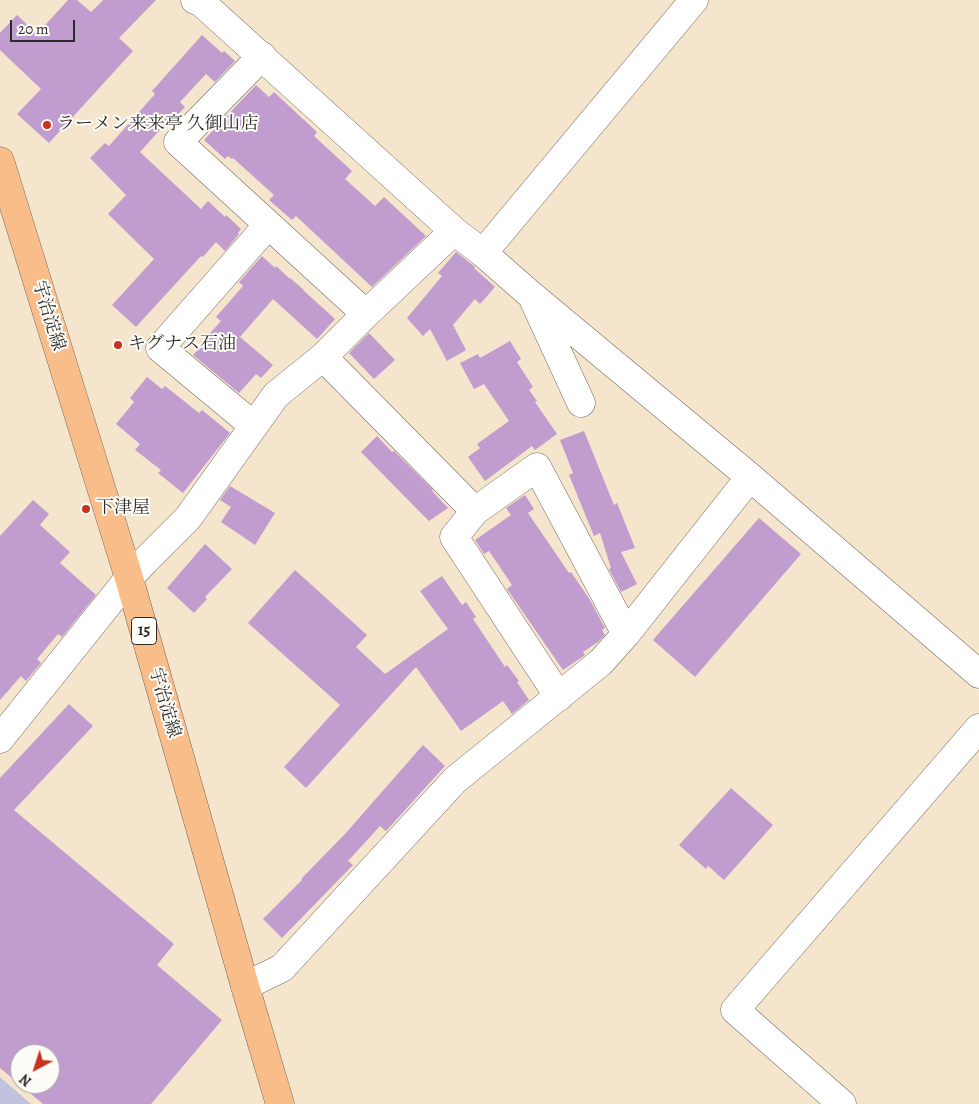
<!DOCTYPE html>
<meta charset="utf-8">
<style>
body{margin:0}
#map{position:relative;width:979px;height:1104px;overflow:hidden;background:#f4e5cc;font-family:Alegreya,serif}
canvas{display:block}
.north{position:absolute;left:10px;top:1044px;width:50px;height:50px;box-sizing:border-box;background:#fdfcf7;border:1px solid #a9a8a5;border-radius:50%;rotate:220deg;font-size:14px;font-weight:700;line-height:20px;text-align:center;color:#2b2b2b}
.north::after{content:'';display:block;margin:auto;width:18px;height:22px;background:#c8321e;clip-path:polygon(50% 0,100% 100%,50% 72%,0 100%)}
.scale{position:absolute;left:10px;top:20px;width:65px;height:22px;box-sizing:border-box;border:2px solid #2b2b2b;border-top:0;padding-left:6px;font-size:15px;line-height:18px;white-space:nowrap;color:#2b2b2b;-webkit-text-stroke:4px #fdfcf7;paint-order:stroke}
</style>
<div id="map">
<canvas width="979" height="1104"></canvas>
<div class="north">N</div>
<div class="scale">20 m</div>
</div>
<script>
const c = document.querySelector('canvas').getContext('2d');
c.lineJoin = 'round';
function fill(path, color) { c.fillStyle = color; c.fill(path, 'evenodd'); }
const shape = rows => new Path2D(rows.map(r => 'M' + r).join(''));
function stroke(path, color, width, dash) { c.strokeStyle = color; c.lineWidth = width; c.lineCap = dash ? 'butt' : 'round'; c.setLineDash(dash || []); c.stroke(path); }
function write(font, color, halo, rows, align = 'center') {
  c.font = font + ' Alegreya,"Noto Serif JP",serif'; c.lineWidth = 4; c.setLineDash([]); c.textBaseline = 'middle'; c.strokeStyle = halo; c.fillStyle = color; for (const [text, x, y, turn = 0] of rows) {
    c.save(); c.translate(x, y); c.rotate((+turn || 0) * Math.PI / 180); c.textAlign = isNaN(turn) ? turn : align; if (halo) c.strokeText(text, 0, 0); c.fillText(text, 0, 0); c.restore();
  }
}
fill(shape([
 [0,1077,31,1104,0,1104]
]), '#c1c2dd');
fill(shape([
 [68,0,77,0,91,12,103,0,156,0,119,38,133,51,49,143,17,114,41,89,0,50,0,33,17,15,37,34],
 [202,35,222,53,224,51,235,61,215,82,206,74,180,102,185,107,170,123,168,121,140,152,201,209,208,201,225,217,226,215,241,229,238,233,239,234,225,251,216,242,203,257,201,256,136,327,112,305,123,293,154,259,108,214,126,195,90,158,105,143,109,146,155,94,152,91],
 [256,85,269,97,274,92,317,132,314,136,352,171,345,179,375,206,384,197,426,236,372,287,296,216,292,220,269,200,274,195,233,158,232,159,228,156,225,159,204,140],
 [456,252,475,267,474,268,495,287,480,304,475,299,453,325,466,350,447,361,430,329,423,336,407,318,442,276,438,273],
 [262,256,275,268,276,266,289,278,290,278,304,290,303,290,335,319,317,339,273,299,240,337,273,365,261,378,256,374,239,393,193,355,206,341,204,340,221,321,216,317,243,286,239,282],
 [369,333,395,360,374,379,349,353],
 [510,341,521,359,517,362,533,387,529,390,537,401,535,402,557,434,535,450,532,446,485,481,468,457,480,448,477,444,509,421,484,384,474,389,460,363,478,354,480,358],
 [147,377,162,389,165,386,199,413,202,410,230,433,183,493,158,473,161,470,135,450,140,444,116,424,134,402,130,398],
 [584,431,614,505,617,503,635,548,621,552,637,584,621,592,609,569,611,568,600,533,594,536,569,475,573,473,560,440],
 [377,436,392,452,394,451,433,490,432,491,448,508,429,521,415,507,361,452],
 [230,486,275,513,255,545,221,522,231,507,220,500],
 [525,495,534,509,528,513,569,573,571,572,590,600,605,628,602,630,605,635,598,642,583,652,585,655,563,670,507,589,512,585,489,551,484,554,475,540,511,515,506,508],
 [33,500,49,514,40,525,70,552,60,563,96,595,62,637,58,634,37,659,41,663,26,681,21,676,0,700,0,536],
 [759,518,801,554,695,677,653,640],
 [205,544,232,569,205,597,207,599,194,613,167,588],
 [295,570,367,635,356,647,385,674,448,629,420,591,442,576,462,605,466,602,476,617,473,619,505,667,507,665,519,681,517,682,529,700,512,714,503,701,461,731,416,667,306,788,284,767,340,705,248,623],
 [69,704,93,726,14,810,174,944,157,965,222,1020,151,1104,43,1104,0,1068,0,778],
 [20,1054,50,1054,50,1084,20,1084],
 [423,745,445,766,386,831,380,826,348,861,353,865,282,938,263,919,302,880,301,879,345,834],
 [731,788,773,825,724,880,708,866,706,869,679,845]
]), '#c09ccf');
const minor = shape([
 [195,0,202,3,454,231,483,253,531,295,750,477,979,674],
 [262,56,178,142,366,314],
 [483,253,694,0],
 [534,301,581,403],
 [323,357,475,511,454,537,559,697],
 [254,426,160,348,268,225],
 [475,511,537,467,626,634],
 [0,739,129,578,145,561,188,518,276,395,323,357,366,314,454,231],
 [245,986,282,968,455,780,601,662,626,634,750,477],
 [842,1104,735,1010,979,728]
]);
const major = shape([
 [0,161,129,578,245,986,280,1104]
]);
stroke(minor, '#716c63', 29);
stroke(major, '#716c63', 29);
stroke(minor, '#fff', 28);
stroke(major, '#f8bd89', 28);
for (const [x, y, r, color] of [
 [47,125,5,"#c8321e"],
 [118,345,5,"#c8321e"],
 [86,509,5,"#c8321e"]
]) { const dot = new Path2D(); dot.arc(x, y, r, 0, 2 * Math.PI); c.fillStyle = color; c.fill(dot); stroke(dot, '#fdfcf7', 2); }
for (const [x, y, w] of [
 [144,631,25]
]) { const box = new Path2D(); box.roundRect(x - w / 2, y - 13.5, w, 27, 4); c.fillStyle = '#fdfcf7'; c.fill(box); stroke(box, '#2b2b2b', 1); }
write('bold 16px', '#2b2b2b', null, [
 ["15",144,631]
]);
write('18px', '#2b2b2b', '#fdfcf7', [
 ["ラーメン来来亭 久御山店",57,125],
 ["キグナス石油",128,345],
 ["下津屋",96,509]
], 'left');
write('18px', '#2b2b2b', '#fdfcf7', [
 ["宇治淀線",48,316,73],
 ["宇治淀線",164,703,74]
]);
</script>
